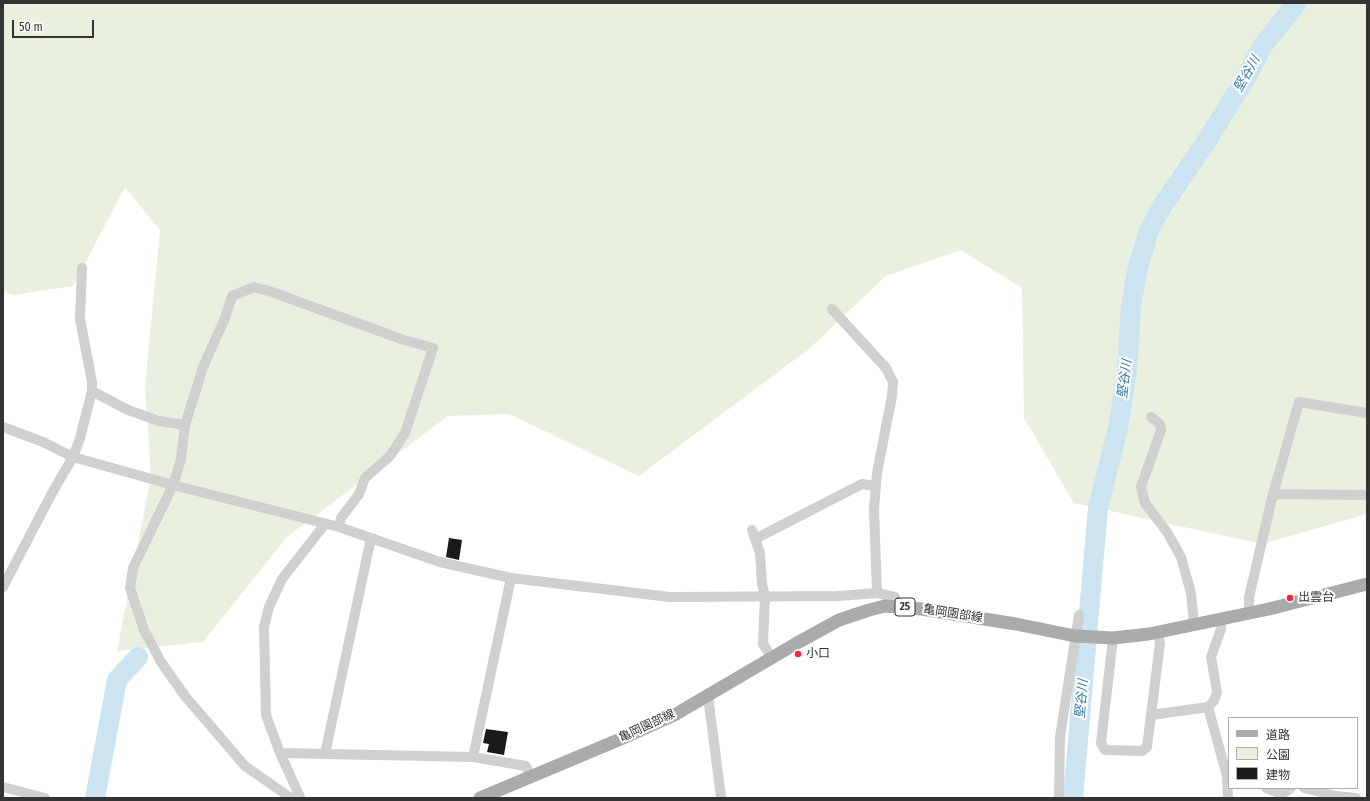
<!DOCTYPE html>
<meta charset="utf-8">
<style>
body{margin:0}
#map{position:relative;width:1370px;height:801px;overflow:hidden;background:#fff;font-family:"Fira Sans Condensed","Noto Sans JP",sans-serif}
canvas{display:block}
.frame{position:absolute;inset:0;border:4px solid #333;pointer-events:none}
.legend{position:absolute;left:1228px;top:717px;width:130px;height:72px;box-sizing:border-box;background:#fff;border:1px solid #adadad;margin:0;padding:5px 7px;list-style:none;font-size:12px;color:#333}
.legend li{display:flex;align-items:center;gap:8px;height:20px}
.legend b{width:20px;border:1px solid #adadad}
.scale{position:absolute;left:12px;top:20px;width:82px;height:18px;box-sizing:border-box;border:2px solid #333;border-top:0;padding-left:5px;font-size:12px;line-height:14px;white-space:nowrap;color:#333;-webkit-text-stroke:3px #fff;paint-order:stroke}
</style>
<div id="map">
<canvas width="1370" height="801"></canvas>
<div class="frame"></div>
<ul class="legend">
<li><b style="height:5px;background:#ababab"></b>道路</li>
<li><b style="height:11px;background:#e9f0e0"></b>公園</li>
<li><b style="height:11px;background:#1a1a1a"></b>建物</li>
</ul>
<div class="scale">50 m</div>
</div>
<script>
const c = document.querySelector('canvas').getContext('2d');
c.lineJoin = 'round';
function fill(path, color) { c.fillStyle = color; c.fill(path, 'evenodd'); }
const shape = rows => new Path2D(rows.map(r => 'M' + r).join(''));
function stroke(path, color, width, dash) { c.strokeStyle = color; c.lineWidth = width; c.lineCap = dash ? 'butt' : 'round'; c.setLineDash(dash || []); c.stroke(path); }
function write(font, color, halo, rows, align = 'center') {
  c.font = font + ' "Fira Sans Condensed","Noto Sans JP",sans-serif'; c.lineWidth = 4; c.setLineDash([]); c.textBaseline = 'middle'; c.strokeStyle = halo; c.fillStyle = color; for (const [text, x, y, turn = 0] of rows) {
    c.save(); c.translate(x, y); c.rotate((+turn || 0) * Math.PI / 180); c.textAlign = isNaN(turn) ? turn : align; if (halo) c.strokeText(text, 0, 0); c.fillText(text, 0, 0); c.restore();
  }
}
fill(shape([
 [3,3,1367,3,1367,514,1262,544,1074,503,1024,418,1022,288,961,250,886,276,809,349,639,476,509,414,448,416,287,537,203,642,117,651,151,477,145,386,160,230,125,187,73,286,13,295,3,291]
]), '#e9f0e0');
stroke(shape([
 [95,798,117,680,138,657],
 [1073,798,1098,508,1118,428,1127,371,1131,306,1137,272,1148,233,1161,208,1206,142,1244,81,1264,44,1297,3]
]), '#cce4f1', 20);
fill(shape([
 [449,538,462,540,459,560,446,557],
 [486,729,508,732,504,755,487,752,489,744,483,743]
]), '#1a1a1a');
stroke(shape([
 [832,309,886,368,893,382,892,396,877,473,874,509,877,593],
 [92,391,128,410,159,421,185,425],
 [1151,417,1160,424,1161,430,1141,487,1145,503,1167,532,1181,557,1191,593,1194,624],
 [3,427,43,442,73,457,173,485,339,527,440,562,511,578,670,597,838,596,877,593,895,597,893,606],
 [1273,494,1367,495],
 [752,530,760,553,762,584,765,596,763,644,772,658],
 [755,539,862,484,876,486],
 [3,587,52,493,73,457,80,438,92,391,92,382,80,319,82,268],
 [1249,613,1249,597,1273,494,1299,402,1367,413],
 [1221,619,1221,629,1211,657,1217,692,1214,701,1208,707,1227,776,1228,798],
 [1113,638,1101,743,1105,750,1142,751,1147,747,1160,643,1158,632],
 [708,696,721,797],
 [1151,715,1208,707],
 [280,753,473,757,526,766,531,777],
 [325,754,371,538],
 [473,757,511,578],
 [3,787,45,798],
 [1266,788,1282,794,1291,788],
 [1304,788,1336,796,1356,798],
 [300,797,280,753,266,715,264,627,269,607,282,579,325,524],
 [291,798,245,766,185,696,161,662,144,630,130,588,133,568,173,485,181,459,185,425,203,367,225,318,232,296,254,287,269,291,404,340,433,348,405,433,390,456,365,478,359,494,341,518,339,527],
 [1059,798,1060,737,1079,615]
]), '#d0d0d0', 10);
stroke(shape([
 [480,798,623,738,676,714,797,643,839,620,869,610,885,606,921,609,1016,624,1075,636,1113,638,1149,634,1269,609,1367,584]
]), '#ababab', 13);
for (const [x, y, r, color] of [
 [1290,598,4,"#f7273d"],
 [798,654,4,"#f7273d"]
]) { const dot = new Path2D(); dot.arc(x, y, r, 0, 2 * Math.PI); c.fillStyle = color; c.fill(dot); stroke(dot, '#fff', 1.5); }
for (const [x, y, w] of [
 [905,607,20]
]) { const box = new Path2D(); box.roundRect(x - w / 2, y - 9, w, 18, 3); c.fillStyle = '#fff'; c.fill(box); stroke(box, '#333', 1); }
write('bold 11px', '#333', null, [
 ["25",905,607]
]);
write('12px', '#333', '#fff', [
 ["出雲台",1298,598],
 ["小口",806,654]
], 'left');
write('12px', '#333', '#fff', [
 ["亀岡園部線",953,614,9],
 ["亀岡園部線",647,726,-25]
]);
write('italic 13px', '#367a9f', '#fff', [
 ["堅谷川",1247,74,-60],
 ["堅谷川",1125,379,-83],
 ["堅谷川",1082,699,-85]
]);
</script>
